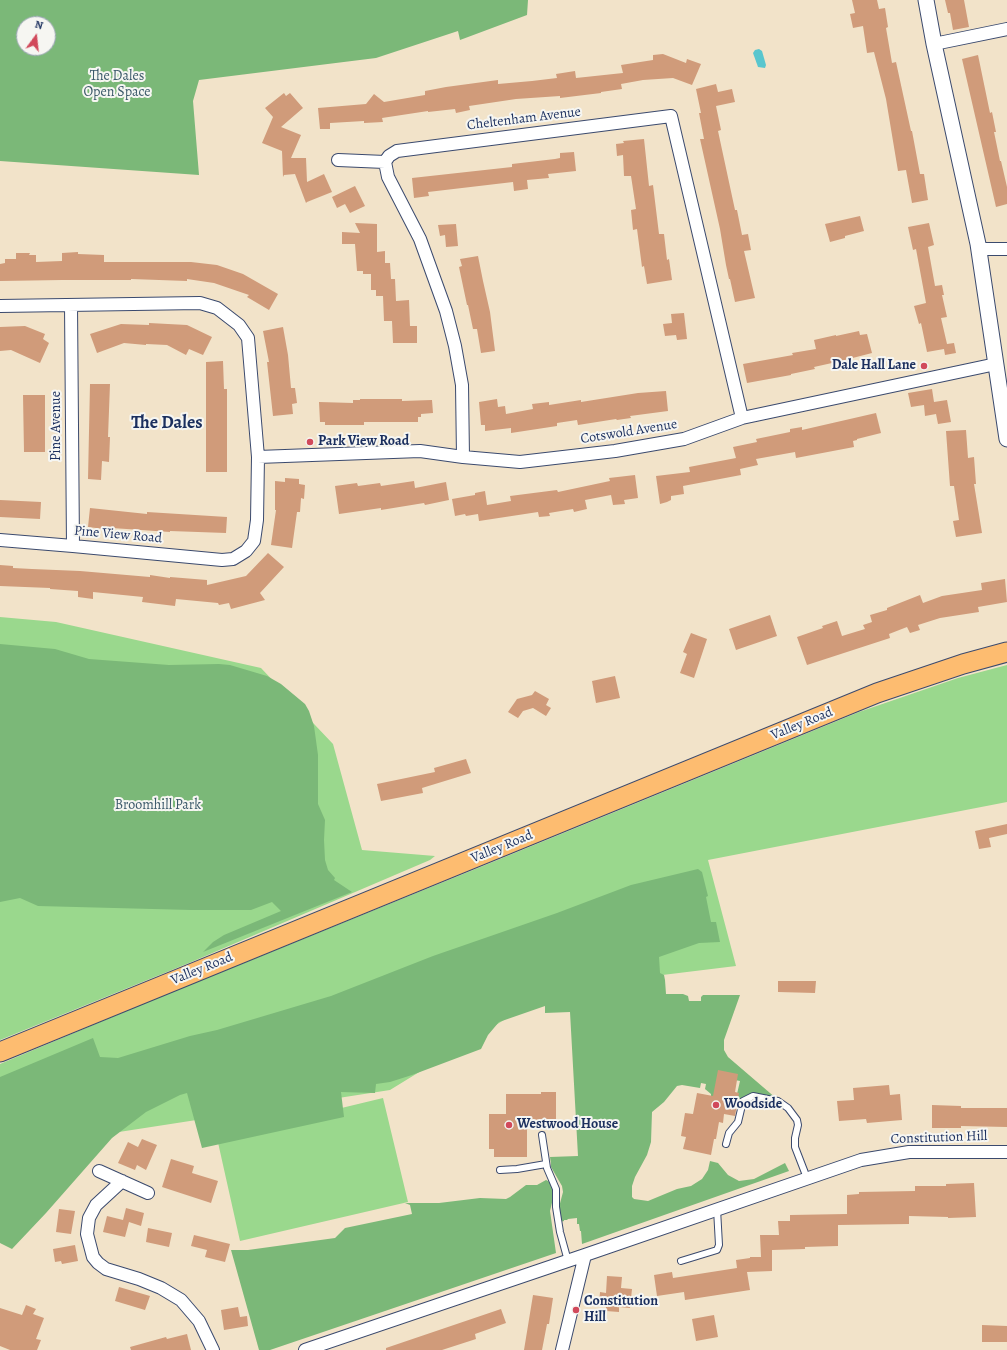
<!DOCTYPE html>
<style>
body{margin:0}
#map{position:relative;width:1007px;height:1350px;overflow:hidden;background:#f2e3c9;font-family:Alegreya,serif}
canvas{display:block}
.north{position:absolute;left:16px;top:16px;width:40px;height:40px;box-sizing:border-box;background:#f6f6f2;border:1px solid #9ea6b7;border-radius:50%;rotate:15deg;font-size:11px;font-weight:700;line-height:16px;text-align:center;color:#1b2f5e}
.north::after{content:'';display:block;margin:auto;width:14px;height:18px;background:#d1495b;clip-path:polygon(50% 0,100% 100%,50% 72%,0 100%)}
</style>
<div id="map">
<canvas width="1007" height="1350"></canvas>
<div class="north">N</div>
</div>
<script>
const c = document.querySelector('canvas').getContext('2d');
c.lineJoin = 'round';
function fill(path, color) { c.fillStyle = color; c.fill(path, 'evenodd'); }
const shape = rows => new Path2D(rows.map(r => 'M' + r).join(''));
function stroke(path, color, width, dash) { c.strokeStyle = color; c.lineWidth = width; c.lineCap = dash ? 'butt' : 'round'; c.setLineDash(dash || []); c.stroke(path); }
function write(font, color, halo, rows, align = 'center') {
  c.font = font + ' Alegreya,serif'; c.lineWidth = 4; c.setLineDash([]); c.textBaseline = 'middle'; c.strokeStyle = halo; c.fillStyle = color; for (const [text, x, y, turn = 0] of rows) {
    c.save(); c.translate(x, y); c.rotate((+turn || 0) * Math.PI / 180); c.textAlign = isNaN(turn) ? turn : align; if (halo) c.strokeText(text, 0, 0); c.fillText(text, 0, 0); c.restore();
  }
}
fill(shape([
 [0,617,56,622,261,668,333,744,362,850,435,856,430,860,189,963,0,1040],
 [1007,665,1007,802,708,860,736,966,556,988,390,1090,106,1134,0,1216,0,1064,155,999,478,868,859,712,958,678],
 [383,1098,408,1202,240,1241,217,1138]
]), '#9ad88d');
fill(shape([
 [0,0,528,0,527,15,460,40,458,31,376,58,199,80,193,101,199,175,0,161],
 [24,24,48,24,48,48,24,48],
 [0,644,55,649,89,659,169,665,219,664,230,665,267,676,281,684,305,704,309,711,314,726,318,755,318,804,325,820,324,840,325,860,328,870,335,878,334,880,352,892,203,952,213,942,224,935,281,911,272,902,251,910,191,910,38,906,20,898,0,902],
 [698,869,702,872,708,896,706,897,711,922,716,922,720,942,699,943,659,957,660,973,664,975,665,980,666,994,683,994,688,996,689,1001,701,1001,701,997,703,995,740,995,724,1040,724,1050,728,1057,777,1099,769,1096,760,1095,750,1098,738,1107,740,1100,734,1099,737,1094,740,1081,720,1077,716,1096,711,1096,711,1094,705,1089,706,1084,701,1083,700,1088,682,1085,677,1086,664,1102,652,1112,651,1142,647,1155,635,1177,632,1186,632,1197,634,1199,648,1201,677,1189,691,1186,702,1179,708,1170,710,1161,718,1163,728,1175,739,1181,754,1179,785,1163,789,1171,582,1244,581,1231,580,1231,579,1224,577,1224,577,1218,568,1219,567,1220,564,1220,564,1221,560,1222,558,1211,563,1192,562,1186,551,1167,551,1164,550,1157,578,1156,570,1012,545,1013,545,1006,499,1022,488,1035,481,1049,412,1075,390,1082,376,1084,375,1093,341,1092,344,1117,202,1148,187,1093,180,1095,146,1112,112,1138,46,1213,12,1249,0,1243,0,1077,93,1038,100,1057,118,1058,190,1036,217,1030,331,996,433,956,557,913,631,885],
 [546,1180,552,1183,555,1190,550,1211,556,1253,270,1350,259,1350,231,1250,248,1250,335,1238,345,1228,412,1214,410,1205,405,1203,439,1203,480,1198,506,1199,510,1197,526,1185,537,1185]
]), '#7bb878');
fill(shape([
 [759,49,762,51,766,65,765,68,758,67,753,53,755,50]
]), '#59c6ce');
fill(shape([
 [852,0,877,0,879,9,885,8,888,27,886,28,892,63,896,62,911,131,912,131,920,174,924,174,928,200,912,203,906,170,898,171,886,99,874,52,867,53,863,26,853,28,850,14,855,13],
 [945,0,964,0,969,27,953,30,950,13,948,13],
 [663,54,686,63,687,59,701,64,692,85,673,78,643,80,621,84,622,89,601,92,601,93,560,98,560,96,516,99,469,106,470,110,456,113,455,109,428,112,428,111,382,118,383,122,364,123,364,121,330,123,330,129,320,129,318,108,366,104,374,94,384,102,425,95,425,91,446,87,498,80,498,84,532,81,557,78,556,74,575,71,576,78,623,73,621,65,653,60,653,55],
 [978,55,990,113,992,112,996,132,994,132,1000,161,1001,161,1007,187,1007,204,996,207,962,59],
 [716,84,718,92,732,89,735,102,716,106,721,130,718,131,735,210,737,210,742,235,748,234,751,250,744,251,755,298,735,302,730,279,729,279,726,265,720,229,700,139,704,139,699,113,701,113,696,89],
 [284,93,286,96,290,93,303,108,281,127,301,135,291,158,306,158,307,182,324,174,332,192,307,202,306,203,295,174,284,175,283,177,282,151,262,143,273,117,265,108],
 [644,139,649,186,653,185,659,234,664,234,667,260,669,259,672,280,647,284,644,266,642,267,637,229,633,230,631,210,636,209,631,176,624,176,623,155,617,156,616,144,624,143,623,141],
 [574,152,576,171,548,174,549,178,527,180,528,189,514,191,513,182,428,192,429,196,414,198,412,178,512,167,512,164,555,159,560,158,560,153],
 [355,186,365,206,350,213,345,204,337,208,332,197],
 [860,216,864,231,845,236,845,238,830,242,825,224],
 [355,223,377,224,377,252,385,251,385,263,390,263,391,279,395,279,396,301,409,300,410,326,417,326,417,343,393,343,392,321,384,321,383,296,376,296,376,290,371,290,371,274,363,274,363,271,357,271,355,244,342,244,342,232,360,233],
 [929,223,934,245,928,247,935,286,942,285,944,295,942,295,947,317,941,318,947,344,954,343,956,353,945,355,944,349,927,352,921,323,919,324,914,306,926,303,916,249,913,250,908,227],
 [456,224,458,246,446,247,445,235,440,236,438,225],
 [78,252,78,254,104,255,104,262,191,262,217,265,243,274,278,294,269,310,247,297,249,295,214,283,187,279,187,281,131,279,131,280,62,280,0,281,0,264,5,263,5,259,16,259,16,253,30,253,29,255,36,255,36,262,62,261,62,253],
 [478,256,483,281,490,312,495,351,481,353,477,329,473,329,468,305,467,305,459,267,462,266,460,259],
 [684,313,687,339,677,340,676,335,665,336,663,324,672,323,671,314],
 [149,323,187,325,212,337,203,355,189,349,186,355,167,345,146,344,146,345,124,343,97,353,90,334,121,324,149,325],
 [25,326,45,334,43,339,49,343,40,363,11,350,0,351,0,327],
 [283,327,288,355,291,388,295,388,297,403,292,404,293,414,273,416,267,362,269,362,263,331],
 [859,331,860,335,867,334,872,353,841,361,814,367,815,369,791,374,791,375,747,383,743,364,793,355,792,353,816,349,814,340,836,335,836,336],
 [223,361,224,389,227,389,227,472,206,472,206,362],
 [90,384,110,384,108,437,110,437,109,462,102,461,101,480,88,479],
 [932,389,934,402,947,400,951,422,938,424,936,414,925,416,924,405,911,407,908,393],
 [666,391,668,411,630,416,631,418,617,420,616,419,578,425,577,420,557,423,557,426,511,433,511,428,485,431,485,425,481,425,479,402,497,399,498,407,505,406,506,414,533,409,532,404,549,402,549,405,581,400,581,402,638,393],
 [23,395,45,395,45,452,24,452],
 [360,399,402,399,402,401,432,400,433,413,421,414,421,417,418,417,418,422,364,422,364,425,325,425,325,422,320,422,319,402,353,403,353,400,360,400],
 [876,413,881,433,857,439,857,440,853,441,854,447,796,458,795,452,756,459,758,465,740,469,741,475,683,486,684,494,671,496,671,500,667,502,660,504,656,476,690,472,689,467,736,458,733,447,757,442,756,439,790,432,790,429,802,427,802,430],
 [966,430,968,458,974,457,976,484,974,484,982,533,956,537,953,521,959,520,954,486,950,486,946,431],
 [635,475,638,498,624,500,625,504,613,505,611,495,585,500,587,509,574,512,573,509,549,513,550,516,539,517,538,512,479,521,478,514,466,516,465,514,455,516,452,499,475,495,475,493,485,491,487,505,511,501,510,496,557,490,558,492,610,481,609,478],
 [285,478,299,479,299,484,305,485,304,499,301,498,300,512,297,512,292,548,271,545,276,510,275,510,275,481,285,482],
 [414,481,415,488,446,482,449,500,425,505,424,503,381,510,381,508,339,514,335,486,357,483,358,486,380,483,381,486],
 [0,500,41,502,40,519,0,517],
 [90,508,147,514,147,512,227,517,226,533,170,531,170,532,112,528,112,530,88,527],
 [268,553,284,567,260,593,265,600,231,609,229,603,219,605,218,603,176,599,175,606,142,602,143,597,93,592,93,599,78,597,78,591,50,589,50,588,0,586,0,565,13,566,13,568,32,569,80,571,150,577,150,575,170,578,170,577,207,580,207,585,246,576],
 [1005,579,1007,602,978,607,979,612,940,618,918,625,920,630,910,633,907,627,889,634,890,638,807,665,797,637,823,628,822,626,837,621,842,636,865,629,863,625,872,622,870,615,887,610,887,608,920,595,923,603,942,596,982,590,981,583],
 [770,615,777,636,736,650,729,629],
 [691,633,707,639,694,678,680,673,687,654,683,652],
 [615,676,620,698,596,703,592,681],
 [535,691,549,699,546,705,551,708,546,716,533,708,523,711,518,718,508,712,517,699,532,695],
 [466,759,471,773,422,788,423,793,381,801,377,784,435,772,434,768],
 [1007,824,1007,834,989,838,991,847,979,849,975,831],
 [778,981,816,981,815,993,778,992],
 [718,1070,738,1074,735,1092,739,1093,735,1116,724,1114,723,1123,719,1122,716,1139,714,1139,711,1155,683,1149,686,1137,681,1136,685,1113,693,1114,697,1093,713,1096],
 [889,1085,890,1095,900,1094,902,1120,867,1123,866,1119,839,1121,837,1101,854,1100,853,1088],
 [541,1092,556,1092,556,1121,531,1121,527,1130,527,1157,494,1157,494,1149,489,1149,489,1114,506,1114,506,1094,541,1094],
 [932,1105,961,1106,961,1108,1007,1108,1007,1127,961,1126,961,1128,932,1128],
 [142,1139,157,1145,146,1170,137,1165,135,1170,118,1163,128,1142,138,1147],
 [171,1159,194,1166,192,1173,218,1181,211,1203,162,1187],
 [974,1183,976,1217,948,1218,948,1217,909,1216,909,1224,838,1225,838,1246,805,1247,805,1249,772,1250,772,1271,747,1272,750,1290,685,1300,684,1292,657,1296,654,1275,672,1272,673,1278,737,1268,736,1260,750,1258,750,1257,761,1257,760,1235,779,1235,778,1221,790,1221,790,1215,847,1214,847,1195,859,1194,859,1192,915,1191,915,1186,946,1186,946,1184],
 [126,1208,144,1213,141,1226,129,1222,125,1237,103,1232,107,1216,123,1220],
 [59,1209,75,1211,71,1234,56,1232],
 [148,1228,172,1233,169,1247,146,1242],
 [194,1235,230,1244,225,1262,205,1257,207,1250,191,1246],
 [75,1245,78,1261,62,1264,61,1261,55,1262,53,1249],
 [607,1276,622,1277,621,1288,632,1289,630,1308,619,1307,619,1312,606,1311,606,1304,599,1304,600,1292,606,1293],
 [119,1287,150,1296,145,1310,115,1301],
 [533,1295,553,1298,549,1324,547,1324,542,1350,524,1350],
 [26,1305,36,1309,33,1314,44,1318,36,1339,41,1340,37,1350,10,1350,0,1346,0,1308,22,1315],
 [238,1307,240,1317,247,1316,248,1326,224,1330,221,1310],
 [501,1309,506,1323,475,1334,476,1339,442,1350,386,1350,386,1348],
 [714,1315,718,1337,696,1341,692,1319],
 [982,1325,1007,1326,1007,1342,982,1342],
 [187,1334,191,1350,131,1350,130,1347,166,1337,167,1339]
]), '#d09b7a');
const service = shape([
 [542,1135,547,1168,556,1189,556,1207,560,1232,568,1261],
 [726,1144,729,1133,738,1122,743,1101,753,1096,778,1101,788,1108,797,1120,798,1125,795,1138,795,1147,807,1178],
 [500,1170,517,1169,546,1164],
 [681,1261,717,1250,719,1245,717,1209]
]);
const minor = shape([
 [934,44,1007,29],
 [338,160,385,162],
 [979,249,1007,249],
 [71,305,73,546],
 [0,306,200,303,217,308,239,325,248,338,258,457,257,520,254,541,246,551,233,559,222,560,73,546,0,540],
 [258,457,420,451,463,457,520,462,615,451,684,439,742,418,996,364],
 [463,457,462,385,455,346,446,311,420,239,388,177,385,162,389,156,397,151,671,116,742,418],
 [99,1171,148,1193],
 [122,1181,96,1205,89,1218,87,1234,93,1257,98,1263,106,1269,139,1279,161,1288,181,1300,199,1321,213,1350],
 [305,1350,585,1255,861,1160,909,1152,1007,1152],
 [562,1350,585,1255]
]);
const tertiary = shape([
 [926,0,934,44,978,244,1007,439]
]);
const primary = shape([
 [0,1052,877,693,963,664,1007,652]
]);
stroke(service, '#3b4a6e', 8);
stroke(minor, '#3b4a6e', 14);
stroke(tertiary, '#3b4a6e', 17);
stroke(primary, '#3b4a6e', 21);
stroke(service, '#fff', 6);
stroke(minor, '#fff', 12);
stroke(tertiary, '#fff', 15);
stroke(primary, '#fdbc70', 19);
for (const [x, y, r, color] of [
 [924,366,4,"#d1495b"],
 [310,442,4,"#d1495b"],
 [716,1105,4,"#d1495b"],
 [509,1125,4,"#d1495b"],
 [576,1310,4,"#d1495b"]
]) { const dot = new Path2D(); dot.arc(x, y, r, 0, 2 * Math.PI); c.fillStyle = color; c.fill(dot); stroke(dot, '#f6f6f2', 1.5); }
write('14px', '#3b596a', '#f6f6f2', [
 ["The Dales",117,77],
 ["Open Space",117,93],
 ["Broomhill Park",158,806]
]);
write('14px', '#1b2f5e', '#f6f6f2', [
 ["Cheltenham Avenue",524,119,-7],
 ["Pine Avenue",57,426,-90],
 ["Cotswold Avenue",629,432,-9],
 ["Pine View Road",118,535,5],
 ["Valley Road",802,724,-22],
 ["Valley Road",502,847,-22],
 ["Valley Road",202,969,-22],
 ["Constitution Hill",939,1138,-2]
]);
write('bold 14px', '#1b2f5e', '#f6f6f2', [
 ["Dale Hall Lane",916,366,"right"],
 ["Park View Road",318,442],
 ["Woodside",724,1105],
 ["Westwood House",517,1125],
 ["Constitution",584,1302],
 ["Hill",584,1318]
], 'left');
write('bold 18px', '#1b2f5e', '#f6f6f2', [
 ["The Dales",167,424]
]);
</script>
